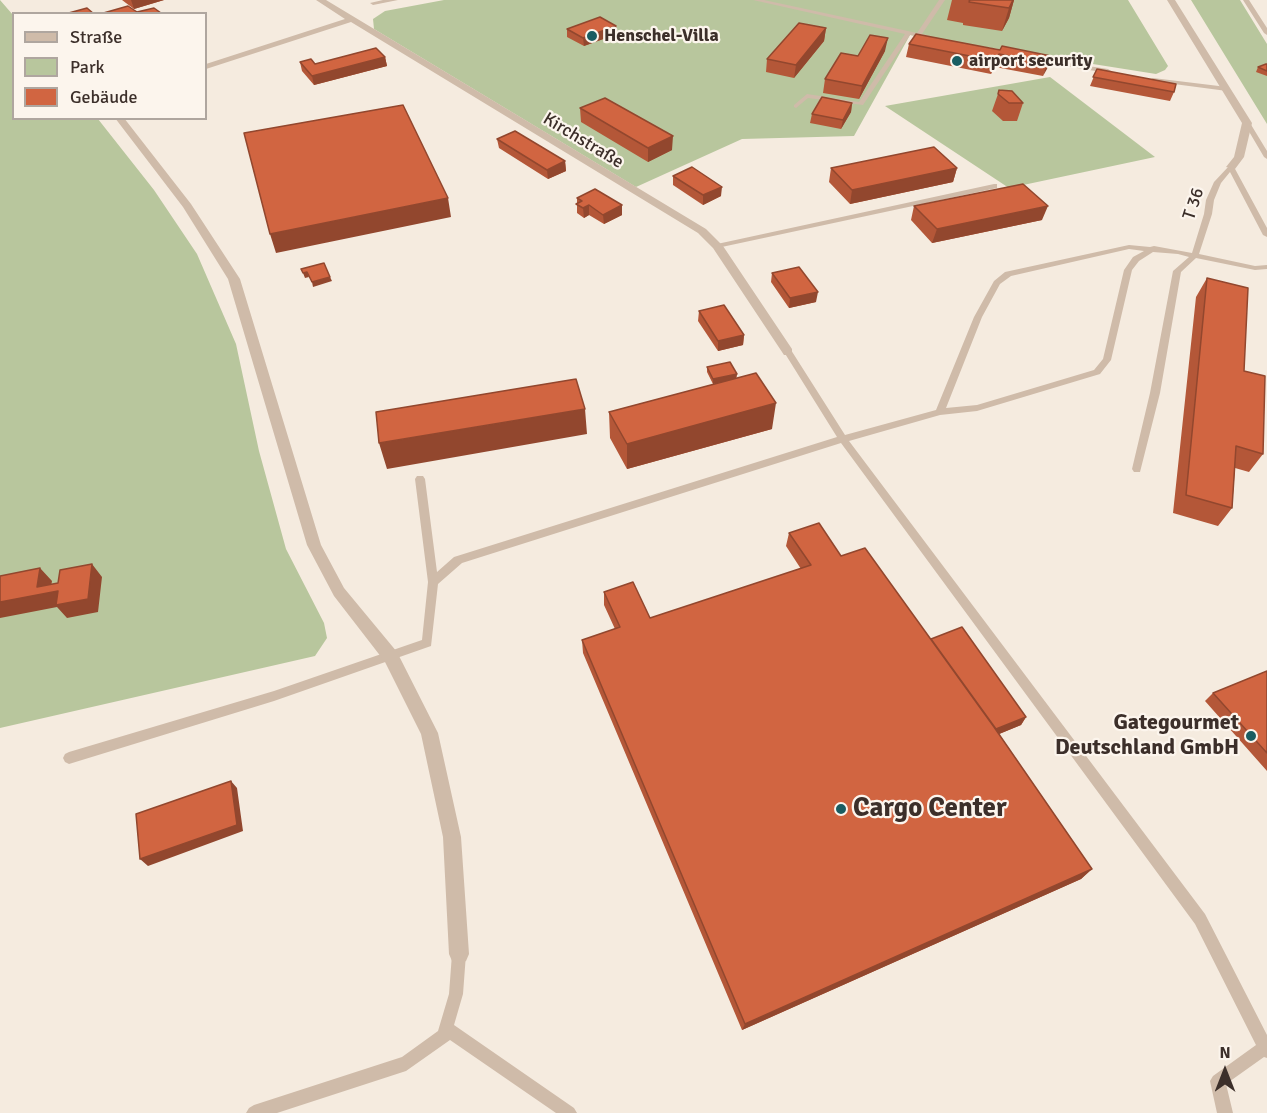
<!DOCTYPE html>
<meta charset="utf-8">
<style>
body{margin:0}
#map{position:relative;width:1267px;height:1113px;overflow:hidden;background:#f5ebdf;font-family:Signika,sans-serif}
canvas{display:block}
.legend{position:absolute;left:12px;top:12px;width:195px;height:108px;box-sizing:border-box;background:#fcf5ed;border:2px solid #afa69f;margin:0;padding:8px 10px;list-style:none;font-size:18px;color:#3c2f2a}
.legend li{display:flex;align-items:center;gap:12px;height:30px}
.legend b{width:30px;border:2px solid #afa69f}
.north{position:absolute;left:1195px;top:1041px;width:60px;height:60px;-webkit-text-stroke:4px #fcf5ed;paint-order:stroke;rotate:0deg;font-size:16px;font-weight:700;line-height:24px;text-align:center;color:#3c2f2a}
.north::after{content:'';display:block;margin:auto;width:21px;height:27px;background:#3c2f2a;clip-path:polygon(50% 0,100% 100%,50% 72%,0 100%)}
</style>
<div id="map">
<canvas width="1267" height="1113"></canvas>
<ul class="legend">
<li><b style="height:8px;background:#cfbba9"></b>Straße</li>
<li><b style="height:16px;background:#b8c69d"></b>Park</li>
<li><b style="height:16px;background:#d16541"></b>Gebäude</li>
</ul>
<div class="north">N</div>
</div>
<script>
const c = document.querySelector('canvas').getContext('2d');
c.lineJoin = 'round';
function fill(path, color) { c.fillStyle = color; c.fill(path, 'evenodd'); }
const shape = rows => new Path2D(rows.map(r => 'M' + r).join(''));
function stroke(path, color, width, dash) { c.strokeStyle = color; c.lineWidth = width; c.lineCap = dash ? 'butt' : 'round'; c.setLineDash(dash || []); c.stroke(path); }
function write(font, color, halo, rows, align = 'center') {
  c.font = font + ' Signika,sans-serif'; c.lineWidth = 4.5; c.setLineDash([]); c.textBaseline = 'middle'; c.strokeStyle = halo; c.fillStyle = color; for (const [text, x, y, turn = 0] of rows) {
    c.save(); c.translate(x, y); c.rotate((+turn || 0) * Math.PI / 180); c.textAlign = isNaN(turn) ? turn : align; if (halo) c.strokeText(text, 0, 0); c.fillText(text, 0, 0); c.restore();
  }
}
fill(shape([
 [0,0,13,15,14,118,98,119,154,190,197,254,236,344,259,451,286,549,324,623,327,638,315,656,0,728],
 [444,0,1128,0,1168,66,1165,70,1156,74,910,35,854,136,742,139,636,187,374,29,373,19,385,11],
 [1191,0,1240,0,1267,44,1267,124],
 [1050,77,1155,157,1009,188,885,106]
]), '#b8c69d');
fill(shape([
 [383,0,398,0,373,5,370,3,383,0],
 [753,0,764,0,917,33,939,0,945,0,922,34,931,36,931,38,910,35,863,105,808,98,796,108,794,107,794,105,807,94,859,102,905,34,753,0],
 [1243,0,1249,0,1267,28,1267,35,1264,33,1243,0],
 [1035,58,1108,69,1111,71,1108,73,1033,61,1033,59,1035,58],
 [1153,78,1227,87,1230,89,1227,91,1151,81,1151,79,1153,78],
 [1245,122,1250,123,1267,151,1267,159,1264,157,1244,123,1245,122],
 [1229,166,1234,167,1267,228,1267,237,1263,235,1230,172,1221,183,1214,200,1212,214,1199,254,1255,266,1267,265,1267,269,1255,270,1196,258,1181,272,1160,393,1140,472,1134,472,1132,469,1150,393,1173,271,1189,257,1178,254,1153,252,1139,261,1132,270,1111,360,1100,374,977,411,940,415,849,441,1205,914,1267,1035,1267,1058,1264,1057,1226,1084,1233,1113,1217,1113,1210,1081,1213,1076,1256,1045,1195,924,841,443,462,563,438,584,431,646,274,701,69,764,65,762,63,758,65,754,69,752,274,691,422,640,428,582,415,479,417,476,423,476,425,479,437,572,454,557,837,437,784,352,785,350,791,350,845,435,936,410,974,317,994,281,1005,272,1129,245,1150,247,1154,246,1192,253,1204,214,1206,200,1214,182,1229,166],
 [1129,249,1144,251,1133,257,1124,270,1103,359,1094,370,977,405,946,408,982,317,1000,284,1011,276,1129,249],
 [994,184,997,184,997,188,717,248,713,246,717,244,994,184],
 [459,947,464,949,466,954,463,994,454,1025,574,1108,577,1113,556,1113,450,1040,406,1071,277,1113,246,1113,249,1108,254,1105,402,1057,438,1031,449,994,452,954,454,949,459,947]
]), '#cfbba9');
fill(shape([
 [316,0,326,0,706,229,723,246,792,349,792,355,784,355,713,248,698,233,351,22,206,69,206,64,345,19,316,0],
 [1167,0,1175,0,1252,123,1244,157,1235,169,1226,167,1234,157,1242,123,1167,0],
 [115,118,124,118,191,204,240,279,321,545,344,588,397,652,438,733,461,837,469,954,466,961,459,964,452,961,449,954,443,837,421,734,385,662,334,596,307,545,228,279,183,207,115,118]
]), '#cfbba9');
fill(shape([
 [122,0,164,0,134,9],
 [952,0,1014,0,1009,18,1002,31,963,25,963,23,947,20],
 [616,26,617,34,584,46,567,37,567,29],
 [826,28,824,41,794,78,766,72,767,59],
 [909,44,1000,50,1051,56,1043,76,995,67,991,74,906,57],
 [885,51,859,99,823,93,825,79,858,56],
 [385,57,387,66,314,85,302,71,300,62,315,64],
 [1267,64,1267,76,1256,72,1258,67],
 [1097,69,1174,92,1170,101,1090,86],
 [998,94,1023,103,1017,121,1003,121,992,111],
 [852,103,851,112,841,129,810,123,812,114],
 [580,108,672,150,648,162,581,122],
 [497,139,565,161,566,171,548,179,499,148],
 [831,168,957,168,953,182,850,204,829,182],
 [673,176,721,196,703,205,673,185],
 [577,198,622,215,604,224,589,215,584,218,577,213],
 [914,206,1042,220,932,243,911,220],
 [772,273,816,302,789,308,771,282],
 [1207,278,1244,371,1263,454,1249,472,1235,468,1232,508,1218,526,1173,513,1196,297],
 [699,311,744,335,743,345,718,351,698,321],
 [707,367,737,374,736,379,772,429,627,469,610,438,609,412,730,380,713,384,707,372],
 [789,533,841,556,931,639,1026,717,1021,725,999,734,1092,869,1081,879,742,1030,583,653,582,640,615,629,604,605,604,592,650,618,801,569,786,546],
 [1267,671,1267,771,1205,701,1213,693]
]), '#b45738');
fill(shape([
 [131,0,164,0,134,9],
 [1013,0,1014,0,1009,18,1002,31,1009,8],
 [616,26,617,34,584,46,583,38],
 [826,28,824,41,794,78,796,65],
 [888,38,885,51,859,99,862,86],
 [999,54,995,67,991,74,995,61],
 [1051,56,1047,69,1043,76,1047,63],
 [385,57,387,66,314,85,312,76],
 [852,103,851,112,841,129,843,120],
 [673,136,672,150,648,162,648,148],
 [565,161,566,171,548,179,547,170],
 [957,168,953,182,850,204,852,190],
 [722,187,721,196,703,205,703,195],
 [448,198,451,217,276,253,270,234],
 [589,205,589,215,584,218,583,208],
 [622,205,622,215,604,224,603,215],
 [1048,206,1042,220,932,243,937,229],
 [307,272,309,277,305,278,303,273],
 [330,277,332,281,313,287,312,282],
 [818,292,816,302,789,308,790,298],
 [744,335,743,345,718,351,718,341],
 [737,374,736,379,713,384,713,379],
 [776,403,772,429,627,469,627,444],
 [585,409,587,434,387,469,379,443],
 [92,564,102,577,98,612,67,618,57,607,0,618,0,602,37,587,40,568,52,581,50,593],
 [1026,717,1021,725,987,739,992,731],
 [231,781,237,788,243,831,148,866,140,859],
 [1092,869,1081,879,742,1030,745,1024]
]), '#92472e');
const building = shape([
 [969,0,1013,0,1009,8,969,2,970,0,969,0],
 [128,6,137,12,154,8,161,13,100,14,128,6],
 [87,8,94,14,65,14,87,8],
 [600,17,616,26,583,38,567,29,600,17],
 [799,23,826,28,796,65,767,59,799,23],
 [916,34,1000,50,1002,46,1051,56,1047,63,999,54,995,61,909,44,916,34],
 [870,35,888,38,862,86,825,79,841,53,858,56,870,35],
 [376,48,385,57,312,76,300,62,311,59,315,64,376,48],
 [1266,64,1267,64,1267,71,1258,67,1266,64],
 [1097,69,1176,84,1174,92,1093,77,1097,69],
 [999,90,1012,91,1023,103,1009,103,998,94,999,90],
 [822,97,852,103,843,120,812,114,822,97],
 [605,98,673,136,648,148,580,108,605,98],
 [403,105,448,198,270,234,244,133,403,105],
 [515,131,565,161,547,170,497,139,515,131],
 [934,147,957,168,852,190,831,168,934,147],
 [692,167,722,187,703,195,673,176,692,167],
 [1023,184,1048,206,937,229,914,206,1023,184],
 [595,189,622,205,603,215,589,205,583,208,576,204,582,201,577,198,595,189],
 [324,263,330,277,312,282,307,272,303,273,301,269,324,263],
 [799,267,818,292,790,298,772,273,799,267],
 [1207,278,1248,288,1244,371,1265,376,1263,454,1236,446,1232,508,1186,495,1207,278],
 [724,305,744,335,718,341,699,311,724,305],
 [730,362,737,374,713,379,707,367,730,362],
 [756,373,776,403,627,444,609,412,756,373],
 [576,379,585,409,379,443,376,412,576,379],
 [819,523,841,556,865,548,994,727,1092,869,745,1024,582,640,620,627,604,592,633,582,650,618,811,565,789,533,819,523],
 [92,564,88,599,56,605,58,591,0,602,0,576,40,568,37,587,58,583,60,570,92,564],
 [962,627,1026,717,996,729,931,639,962,627],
 [1267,671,1267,753,1213,693,1267,671],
 [231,781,237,825,140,859,136,814,231,781]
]);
fill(building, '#d16541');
stroke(building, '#92472e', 1.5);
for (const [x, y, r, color] of [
 [592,36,6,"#1a5d62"],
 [957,61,6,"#1a5d62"],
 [1251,736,6,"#1a5d62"],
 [841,809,6,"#1a5d62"]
]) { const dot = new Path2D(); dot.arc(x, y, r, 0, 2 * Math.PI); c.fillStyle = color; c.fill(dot); stroke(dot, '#fcf5ed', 2); }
write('bold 18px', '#3c2f2a', '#fcf5ed', [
 ["Henschel-Villa",604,36],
 ["airport security",969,61]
], 'left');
write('18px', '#3c2f2a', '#fcf5ed', [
 ["Kirchstraße",583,141,31],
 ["T 36",1194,204,-72]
]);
write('bold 22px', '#3c2f2a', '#fcf5ed', [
 ["Gategourmet",1239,723],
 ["Deutschland GmbH",1239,748]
], 'right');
write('bold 27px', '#3c2f2a', '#fcf5ed', [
 ["Cargo Center",853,809]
], 'left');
</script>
